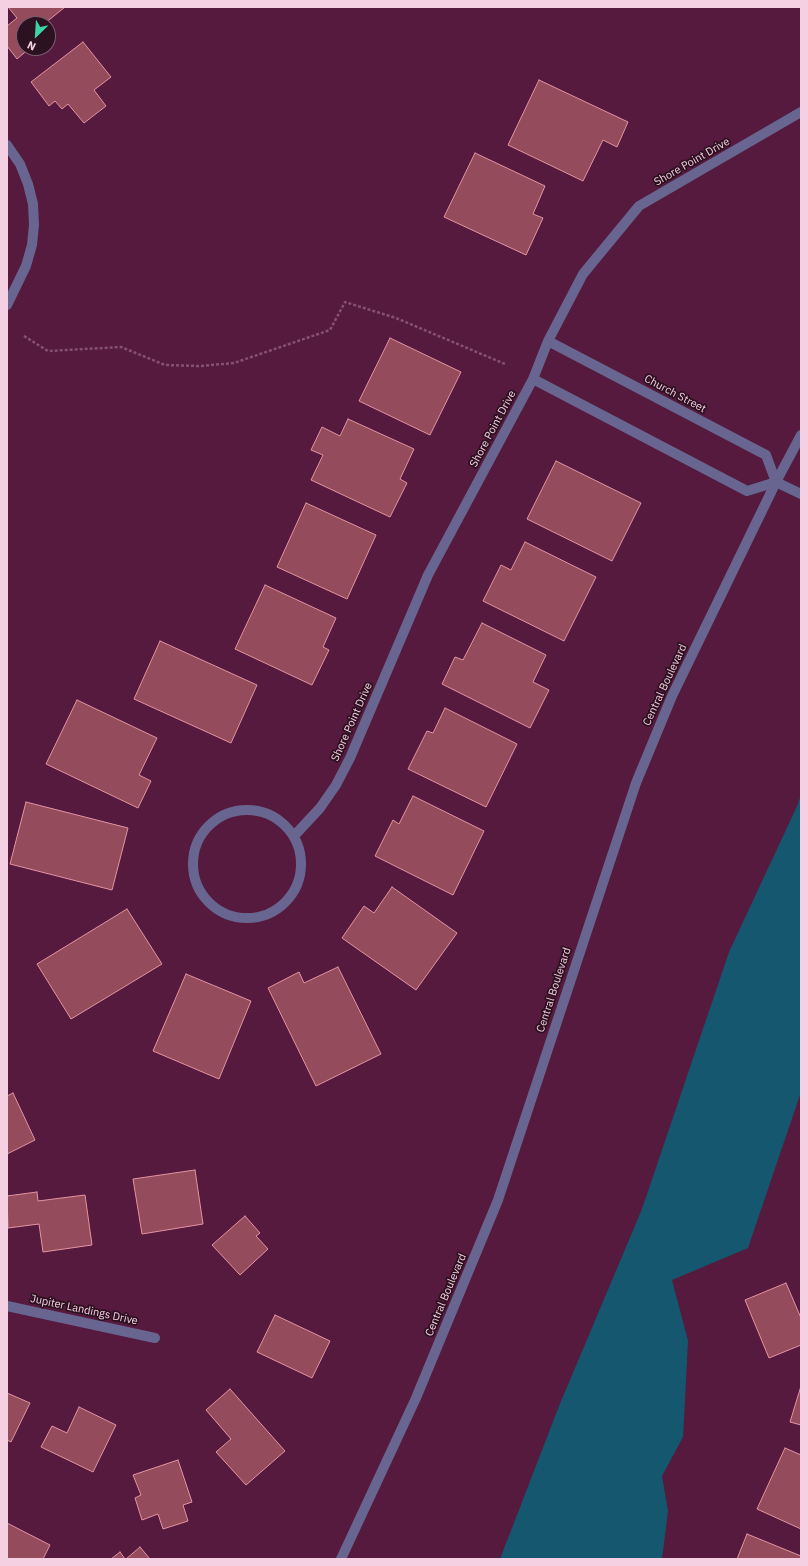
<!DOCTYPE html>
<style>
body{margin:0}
#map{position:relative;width:808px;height:1566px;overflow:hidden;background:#551a3d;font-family:"IBM Plex Sans",sans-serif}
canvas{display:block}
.frame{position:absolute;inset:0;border:8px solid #f5cfe2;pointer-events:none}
.north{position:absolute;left:16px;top:16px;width:40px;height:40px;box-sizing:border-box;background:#2c1120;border:1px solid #7c5d6e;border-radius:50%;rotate:205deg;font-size:11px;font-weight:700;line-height:16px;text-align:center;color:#f5cfe2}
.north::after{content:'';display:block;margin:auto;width:14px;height:18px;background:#3bd4a4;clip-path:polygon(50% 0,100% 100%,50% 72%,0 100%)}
</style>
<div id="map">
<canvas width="808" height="1566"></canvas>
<div class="frame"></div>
<div class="north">N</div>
</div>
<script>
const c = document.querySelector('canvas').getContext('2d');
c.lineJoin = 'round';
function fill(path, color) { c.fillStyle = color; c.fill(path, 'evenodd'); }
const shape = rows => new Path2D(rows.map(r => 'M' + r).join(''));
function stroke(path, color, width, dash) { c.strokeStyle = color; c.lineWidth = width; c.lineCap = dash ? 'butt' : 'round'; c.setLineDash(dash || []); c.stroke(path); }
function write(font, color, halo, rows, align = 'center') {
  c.font = font + ' "IBM Plex Sans",sans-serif'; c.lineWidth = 3.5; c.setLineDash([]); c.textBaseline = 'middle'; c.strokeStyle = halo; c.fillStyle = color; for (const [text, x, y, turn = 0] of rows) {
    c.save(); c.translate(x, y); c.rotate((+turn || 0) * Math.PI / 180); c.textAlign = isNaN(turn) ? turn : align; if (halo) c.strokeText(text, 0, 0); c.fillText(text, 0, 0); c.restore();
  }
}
fill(shape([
 [801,794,801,1092,748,1248,672,1280,688,1341,683,1437,662,1476,668,1511,662,1559,500,1559,559,1406,642,1209,729,952,798,804]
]), '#15576f');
const building = shape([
 [8,7,65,7,44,24,24,24,24,48,30,48,17,59,7,46,7,26,17,18,8,7],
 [83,42,111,77,94,90,106,106,84,123,68,104,62,109,55,101,49,106,31,82,83,42],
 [539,80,628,122,617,147,603,140,583,181,508,145,539,80],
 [475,153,545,186,533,214,543,218,526,255,444,217,475,153],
 [390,338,461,372,430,435,359,401,390,338],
 [348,419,414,449,400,479,407,483,390,517,311,480,323,455,311,450,322,427,340,436,348,419],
 [556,461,641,503,612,561,527,519,556,461],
 [306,503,376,535,347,599,277,567,306,503],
 [525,542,596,577,564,641,483,601,501,565,511,570,525,542],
 [265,585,336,618,323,647,329,650,312,685,235,649,265,585],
 [482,623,546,655,533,682,549,690,530,728,442,684,455,657,463,660,482,623],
 [160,641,257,685,231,743,134,699,160,641],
 [77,700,157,738,139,775,151,781,138,808,46,764,77,700],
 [445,708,517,744,486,807,408,769,427,731,433,733,445,708],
 [413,796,484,831,453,895,375,856,393,820,399,824,413,796],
 [26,802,128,828,112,890,10,864,26,802],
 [392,887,457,933,416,990,342,938,364,906,374,913,392,887],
 [127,909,162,964,71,1019,37,964,127,909],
 [338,967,381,1054,316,1086,268,988,299,972,304,983,338,967],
 [186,974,251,1001,219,1079,153,1051,186,974],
 [13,1093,35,1140,7,1154,7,1096,13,1093],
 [195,1170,203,1224,142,1234,133,1179,195,1170],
 [37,1192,38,1201,85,1195,92,1245,43,1252,39,1224,8,1228,7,1196,37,1192],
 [245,1216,260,1233,256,1236,268,1249,240,1275,212,1245,245,1216],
 [786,1283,801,1318,801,1345,769,1358,745,1300,786,1283],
 [275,1315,330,1341,312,1378,257,1352,275,1315],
 [801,1386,801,1425,790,1422,801,1386],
 [230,1389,285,1451,246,1485,216,1452,231,1439,206,1410,230,1389],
 [7,1393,30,1403,11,1442,7,1440,7,1393],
 [79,1407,116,1425,93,1472,41,1447,52,1426,67,1433,79,1407],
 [785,1448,801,1455,801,1529,757,1509,785,1448],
 [178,1460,192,1502,183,1505,188,1521,163,1529,158,1514,142,1520,135,1498,141,1495,133,1475,178,1460],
 [7,1523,50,1545,43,1559,7,1559,7,1523],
 [747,1534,801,1556,801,1559,737,1559,747,1534],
 [140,1547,150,1559,126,1559,140,1547],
 [120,1552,125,1559,111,1559,120,1552]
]);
fill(building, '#944c5c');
stroke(building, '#e494a3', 1);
stroke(shape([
 [24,336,48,351,121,347,165,365,200,366,234,363,330,330,345,302,396,318,505,364]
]), '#86516f', 2.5, [3, 2]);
stroke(shape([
 [7,145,20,164,28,184,33,204,34,225,32,245,26,266,7,305],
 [548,341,766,455,776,482,801,494],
 [533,379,747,491,776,482],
 '193 864a54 54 0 1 1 108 0a54 54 0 1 1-108 0Z',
 [294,836,320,808,336,785,350,758,428,575,533,379,548,341,583,274,639,206,801,112],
 [7,1306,155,1338]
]), '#686591', 10);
stroke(shape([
 [341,1559,416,1398,498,1200,636,783,672,696,776,482,801,435]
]), '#686591', 10);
write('11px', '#f5cfe2', '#2c1120', [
 ["Shore Point Drive",692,162,-30],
 ["Church Street",675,394,28],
 ["Shore Point Drive",493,429,-62],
 ["Central Boulevard",665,685,-65],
 ["Shore Point Drive",352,722,-66],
 ["Central Boulevard",554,990,-72],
 ["Central Boulevard",446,1295,-67],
 ["Jupiter Landings Drive",84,1310,12]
]);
</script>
